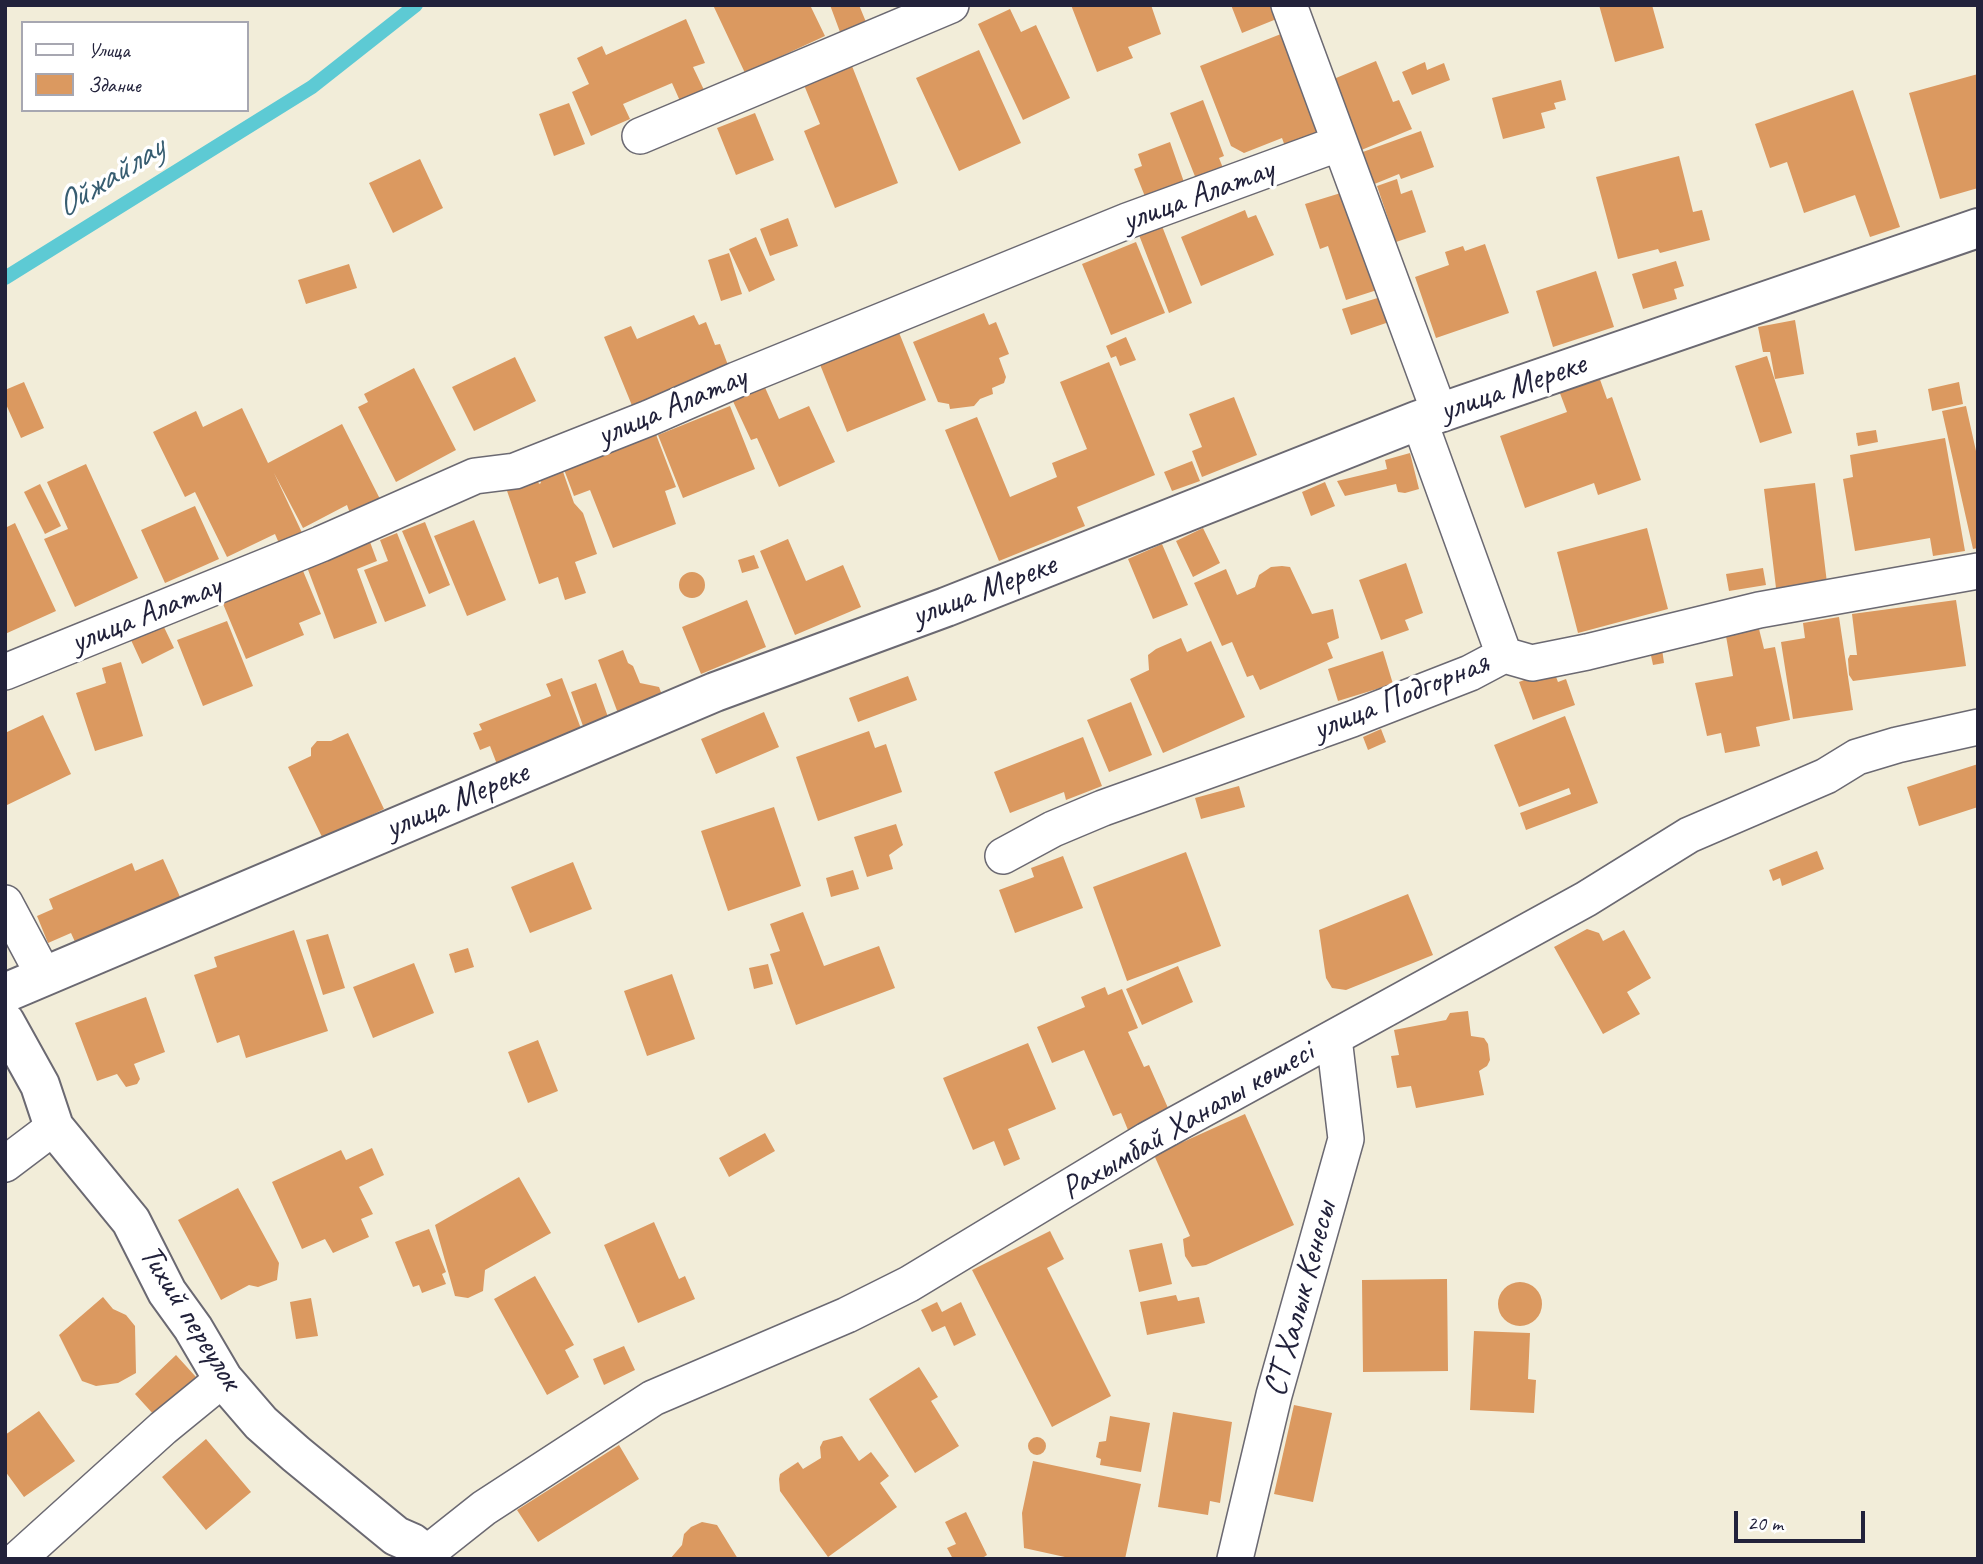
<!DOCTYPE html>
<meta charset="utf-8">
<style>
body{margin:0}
#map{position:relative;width:1983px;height:1564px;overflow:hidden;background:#f2edd9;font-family:Caveat,sans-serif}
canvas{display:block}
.frame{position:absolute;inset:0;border:7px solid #22223b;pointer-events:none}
.legend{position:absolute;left:21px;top:21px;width:228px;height:91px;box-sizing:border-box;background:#fff;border:2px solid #a7a7b1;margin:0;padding:9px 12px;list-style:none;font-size:21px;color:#22223b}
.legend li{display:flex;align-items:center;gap:14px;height:35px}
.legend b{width:35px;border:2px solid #a7a7b1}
.scale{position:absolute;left:1734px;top:1511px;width:131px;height:32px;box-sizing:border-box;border:4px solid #22223b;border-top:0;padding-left:9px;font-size:21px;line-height:24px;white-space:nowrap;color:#22223b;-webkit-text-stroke:5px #fff;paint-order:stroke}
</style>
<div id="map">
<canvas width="1983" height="1564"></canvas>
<div class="frame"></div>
<ul class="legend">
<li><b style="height:9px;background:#fff"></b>Улица</li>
<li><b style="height:19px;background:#db9960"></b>Здание</li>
</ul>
<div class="scale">20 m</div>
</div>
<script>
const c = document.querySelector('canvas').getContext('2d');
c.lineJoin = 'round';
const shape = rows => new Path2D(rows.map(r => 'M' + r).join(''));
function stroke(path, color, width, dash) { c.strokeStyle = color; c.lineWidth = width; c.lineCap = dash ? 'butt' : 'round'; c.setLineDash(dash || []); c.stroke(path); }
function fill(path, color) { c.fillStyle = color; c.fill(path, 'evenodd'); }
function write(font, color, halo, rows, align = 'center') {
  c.font = font + ' Caveat,sans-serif'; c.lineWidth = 7; c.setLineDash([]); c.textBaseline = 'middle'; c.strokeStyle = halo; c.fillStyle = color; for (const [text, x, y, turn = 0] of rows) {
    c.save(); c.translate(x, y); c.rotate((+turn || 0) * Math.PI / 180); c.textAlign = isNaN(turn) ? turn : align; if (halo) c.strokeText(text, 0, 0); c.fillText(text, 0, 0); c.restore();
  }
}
stroke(shape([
 [5,278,312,87,416,5]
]), '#5dcad4', 14);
fill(shape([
 [713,5,810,5,825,36,745,73],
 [830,5,859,5,866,22,840,32],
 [1071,5,1151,5,1161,34,1128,47,1133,58,1097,72],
 [1231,5,1274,5,1279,18,1242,33],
 [1599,5,1652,5,1664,48,1615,62],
 [1010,9,1021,32,1036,25,1070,98,1023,120,978,24],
 [686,19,705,63,693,67,704,90,680,101,672,83,623,104,630,119,591,136,572,92,589,84,577,58,602,46,606,55],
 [1286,32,1327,136,1287,152,1282,138,1244,153,1231,146,1200,66],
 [979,50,1021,143,959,171,916,78],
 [1376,61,1393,102,1399,100,1412,129,1359,151,1329,81],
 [1425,62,1427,70,1444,63,1450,80,1412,95,1402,72],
 [852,66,898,183,835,208,804,131,820,124,804,85],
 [1978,74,1978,188,1940,199,1909,93],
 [1561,80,1566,100,1554,103,1556,109,1541,113,1545,128,1503,139,1492,98],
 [1853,90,1900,227,1870,237,1855,195,1804,213,1787,162,1770,168,1755,124],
 [1203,100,1224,156,1219,158,1223,168,1196,179,1170,113],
 [569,103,585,144,554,156,539,114],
 [755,113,774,160,736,175,717,128],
 [1421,131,1434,167,1401,179,1399,174,1372,185,1360,153],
 [1170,142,1185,185,1146,199,1134,169,1142,166,1138,154],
 [1679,156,1693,212,1702,210,1710,240,1660,253,1658,249,1618,259,1596,177],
 [420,159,443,208,393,233,369,183],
 [1397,179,1401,194,1412,190,1426,232,1396,242,1377,186],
 [1344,192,1377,290,1346,300,1328,246,1320,249,1305,204],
 [1245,210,1248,218,1256,215,1274,255,1201,286,1181,237],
 [788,218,798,246,770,256,760,229],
 [1162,226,1192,303,1169,313,1139,235],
 [756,237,775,280,749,292,729,249],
 [1136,242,1165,313,1111,335,1082,264],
 [1485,244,1509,313,1436,338,1415,277,1449,265,1445,252,1463,246,1465,251],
 [729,253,742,294,721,301,708,260],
 [1676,261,1684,286,1674,289,1677,299,1643,309,1632,274],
 [349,264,357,288,306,304,298,280],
 [1596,271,1614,327,1553,347,1536,291],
 [1384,296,1392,321,1351,335,1342,309],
 [984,313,989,325,996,322,1009,354,999,358,1006,377,1004,383,992,388,993,394,980,399,974,406,950,409,949,404,938,402,913,342],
 [694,315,699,325,706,322,715,345,720,344,731,373,633,408,604,337,631,326,637,339],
 [1795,320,1804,374,1775,379,1770,352,1763,352,1758,327],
 [898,330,926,400,847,432,819,362],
 [1126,337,1136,360,1120,366,1116,356,1111,358,1106,346],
 [1767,356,1792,433,1760,443,1735,366],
 [515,357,536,401,474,431,452,387],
 [1109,362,1155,475,1077,507,1085,526,999,561,945,430,977,417,1010,497,1057,477,1052,463,1087,449,1060,382],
 [414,368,456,450,396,482,358,407,368,402,364,394],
 [1598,374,1607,399,1612,397,1641,480,1598,495,1594,483,1525,508,1500,436,1567,412,1558,388],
 [24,382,44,428,21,438,5,402,5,390],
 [1959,382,1963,404,1932,411,1928,389],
 [763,383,779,419,809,406,835,462,779,487,757,438,751,440,731,397],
 [1234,397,1257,455,1202,477,1192,451,1202,447,1189,414],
 [730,406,755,469,683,498,658,435],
 [1966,406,1978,460,1978,548,1973,549,1942,411],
 [242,408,268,463,342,424,381,501,351,516,347,505,303,528,274,473,304,537,281,548,275,534,227,557,195,492,185,497,153,432,196,411,203,427],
 [652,424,676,487,665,491,676,524,613,548,590,490,574,496,560,459],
 [1876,430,1878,442,1858,446,1856,433],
 [1945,438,1965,551,1933,556,1930,538,1855,551,1843,479,1853,477,1850,455],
 [1410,453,1419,489,1405,493,1398,492,1396,484,1345,496,1337,481,1387,469,1385,460],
 [1192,461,1200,481,1172,491,1164,472],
 [86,464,138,578,75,607,44,539,68,529,47,482],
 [561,466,574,503,583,513,597,554,575,562,586,593,565,600,558,577,539,584,505,485,536,474,539,484,541,483,538,474],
 [1325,482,1335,506,1311,516,1302,492],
 [1815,483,1827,583,1776,588,1764,489],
 [40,484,61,526,45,534,24,492],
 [195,506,219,559,165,583,141,530],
 [474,520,506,600,467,616,434,536],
 [425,522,450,585,429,594,402,531],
 [15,523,56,611,5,634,5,528],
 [1203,528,1220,563,1193,577,1176,541],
 [1647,528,1668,609,1578,633,1557,552],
 [397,533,426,606,385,622,364,570,388,561,380,540],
 [788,539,806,581,843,565,861,607,795,635,760,551],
 [370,542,377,561,357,569,377,623,334,639,307,567],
 [1162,544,1188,605,1153,619,1128,559],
 [754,555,759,568,742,573,738,560],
 [1406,563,1423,613,1405,620,1409,630,1381,640,1359,580],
 [301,566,321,614,299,623,304,635,246,659,221,599],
 [1282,566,1290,567,1312,614,1333,609,1339,638,1327,643,1333,658,1260,690,1253,675,1247,677,1232,642,1222,646,1194,583,1226,569,1237,595,1255,587,1259,575,1271,567],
 [1763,568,1766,585,1729,591,1726,574],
 '679 585a13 13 0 1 1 26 0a13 13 0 1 1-26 0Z',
 [747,600,766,647,701,674,682,627],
 [1956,600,1966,666,1853,681,1849,675,1848,659,1850,655,1857,655,1852,614],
 [1839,617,1853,710,1793,719,1781,642,1805,638,1803,623],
 [227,621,253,686,203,706,177,640],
 [163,625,174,648,142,664,131,640],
 [1759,629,1764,649,1775,647,1790,720,1756,727,1760,746,1725,753,1721,733,1707,736,1695,683,1733,676,1726,636],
 [1181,638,1187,652,1211,641,1245,717,1163,753,1130,679,1149,670,1148,655,1156,649],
 [1662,649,1664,663,1653,665,1650,651],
 [623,650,628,663,633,666,640,683,659,687,664,700,619,716,598,660],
 [1383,651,1393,684,1338,701,1328,669],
 [121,662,143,736,95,751,76,693,106,683,102,668],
 [1553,669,1558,682,1566,679,1575,705,1533,720,1519,682],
 [908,676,917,700,858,722,849,698],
 [562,678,583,734,498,767,490,746,480,750,473,733,482,730,479,724,551,696,546,684],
 [596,683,608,717,583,726,571,692],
 [1131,702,1152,755,1109,772,1087,720],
 [764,712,779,747,716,774,701,739],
 [43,715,71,774,5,806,5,733],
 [1565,716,1598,803,1526,830,1520,813,1571,794,1569,788,1519,807,1494,745],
 [1381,729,1386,742,1368,750,1363,737],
 [869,731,875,748,886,744,902,792,818,821,796,757],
 [348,733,384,809,323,839,288,767,311,756,311,748,317,741,331,741],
 [1083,737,1102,786,1066,800,1064,792,1010,813,994,772],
 [1978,764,1978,807,1919,826,1907,787],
 [1239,786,1245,807,1201,819,1195,798],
 [774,807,801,886,728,911,701,831],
 [896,824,903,845,889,855,893,869,867,877,854,837],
 [1817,851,1824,869,1782,886,1780,878,1773,881,1769,870],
 [1186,852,1221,946,1127,981,1093,887],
 [1063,856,1083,908,1015,933,999,890,1034,877,1031,868],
 [163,859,181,899,76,944,71,933,48,943,37,916,53,909,49,899,132,863,135,871],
 [573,862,592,909,530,933,511,887],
 [853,870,859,889,831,897,826,878],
 [1408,894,1433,955,1346,990,1332,988,1326,978,1319,930],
 [803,912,824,966,879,946,895,988,796,1025,770,954,780,951,770,924],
 [1587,929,1599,933,1603,941,1624,930,1651,978,1627,992,1640,1014,1603,1034,1554,947],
 [294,930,328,1031,246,1058,239,1035,217,1043,194,975,217,967,214,957],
 [328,934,345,988,323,995,306,940],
 [468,948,474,967,455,973,449,954],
 [414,963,434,1013,373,1038,353,987],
 [768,964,773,984,754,989,749,968],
 [1178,966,1193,1002,1142,1025,1126,989],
 [672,974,695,1039,647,1056,624,991],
 [1105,987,1108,995,1122,989,1138,1028,1128,1032,1144,1067,1149,1065,1172,1117,1130,1135,1121,1113,1113,1116,1084,1050,1052,1063,1037,1027,1085,1007,1081,997],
 [146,997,165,1052,134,1064,140,1079,137,1084,126,1087,117,1074,97,1081,75,1023],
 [1468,1011,1471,1036,1484,1038,1488,1044,1490,1060,1487,1066,1479,1071,1484,1095,1416,1108,1411,1086,1397,1088,1391,1056,1399,1055,1394,1030,1446,1020,1450,1013],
 [538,1040,558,1091,528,1103,508,1052],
 [1028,1043,1056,1109,1008,1129,1020,1159,1004,1166,994,1141,973,1150,943,1078],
 [1245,1114,1294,1225,1206,1265,1192,1267,1185,1256,1183,1239,1190,1236,1154,1155],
 [765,1133,775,1151,729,1177,719,1158],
 [372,1148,384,1175,359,1187,373,1214,361,1219,369,1237,333,1253,325,1239,302,1249,272,1182,341,1150,346,1160],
 [519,1177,551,1233,485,1270,483,1291,468,1298,455,1296,435,1225],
 [238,1188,279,1263,277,1280,258,1287,249,1285,221,1300,178,1220],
 [654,1222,679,1279,685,1276,695,1299,638,1323,604,1245],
 [429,1229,446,1272,442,1274,446,1284,422,1293,419,1285,413,1287,395,1242],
 [1050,1231,1064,1259,1047,1268,1111,1396,1052,1427,972,1270],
 [1162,1243,1172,1284,1139,1292,1129,1250],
 [535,1276,574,1345,565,1350,579,1377,547,1395,494,1299],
 [1447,1279,1448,1371,1363,1372,1362,1280],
 '1498 1304a22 22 0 1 1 44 0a22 22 0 1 1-44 0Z',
 [1176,1295,1178,1301,1199,1297,1205,1323,1147,1335,1140,1302],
 [103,1297,113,1309,126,1315,135,1326,136,1373,118,1383,96,1386,82,1381,59,1335],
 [311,1298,318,1336,296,1339,290,1302],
 [937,1302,942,1312,961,1302,976,1335,954,1346,945,1326,932,1332,921,1310],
 [1474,1331,1530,1333,1528,1379,1536,1380,1534,1413,1470,1410],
 [624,1346,635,1370,604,1385,593,1359],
 [176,1355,196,1377,155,1416,135,1394],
 [919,1367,938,1397,931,1401,959,1446,915,1473,869,1399],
 [1294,1405,1332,1413,1313,1502,1274,1494],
 [39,1411,75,1461,24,1497,5,1471,5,1435],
 [1173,1412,1232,1422,1220,1503,1210,1501,1208,1515,1158,1507],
 [1110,1416,1150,1423,1141,1472,1100,1465,1101,1459,1096,1457,1099,1442,1106,1441],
 [842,1436,859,1461,871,1452,889,1476,880,1483,897,1507,828,1557,780,1491,779,1479,780,1474,798,1462,803,1469,821,1458,820,1447,823,1441],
 '1028 1446a9 9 0 1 1 18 0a9 9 0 1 1-18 0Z',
 [206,1439,251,1492,206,1530,162,1477],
 [619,1445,639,1479,538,1542,517,1510],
 [1033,1461,1141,1484,1125,1559,1074,1559,1024,1548,1022,1513],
 [966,1512,987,1555,981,1559,953,1559,947,1548,956,1544,945,1522],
 [702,1522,717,1525,738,1559,670,1559,682,1545,684,1534,691,1527]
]), '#db9960');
const minor = shape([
 [1289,5,1440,414],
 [640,136,951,5],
 [1419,420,1504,655],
 [5,672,321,544,475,476,515,471,649,418,736,380,1127,221,1340,143],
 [1003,856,1053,829,1103,808,1352,719,1470,673,1504,655,1532,663,1587,652,1759,610,1978,571],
 [5,903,44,976],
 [5,1164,54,1127],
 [426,1554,484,1508,653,1398,847,1315,909,1284,1147,1140,1586,899,1689,835,1826,776,1857,757,1897,745,1978,727],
 [18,1559,163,1428,223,1379],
 [1235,1559,1274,1395,1346,1139,1334,1038]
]);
const tertiary = shape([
 [5,993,715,692,946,607,1419,420,1978,228],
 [5,1022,40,1085,54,1127,131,1221,167,1292,193,1328,223,1379,261,1423,296,1454,396,1536,412,1543,426,1554,421,1559]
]);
stroke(minor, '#6b6972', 38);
stroke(tertiary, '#6b6972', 42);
stroke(minor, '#fff', 35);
stroke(tertiary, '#fff', 38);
write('33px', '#22223b', '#fff', [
 ["улица Алатау",1198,196,-20],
 ["улица Мереке",1513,388,-19],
 ["улица Алатау",672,407,-23],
 ["улица Мереке",984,591,-21],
 ["улица Алатау",146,615,-22],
 ["улица Подгорная",1401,697,-22],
 ["улица Мереке",457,801,-23],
 ["Рахымбай Ханалы көшесі",1188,1121,-30],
 ["СТ Халык Кенесы",1301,1299,-75],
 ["Тихий переулок",190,1318,58]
]);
write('italic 35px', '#375d71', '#fff', [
 ["Ойжайлау",110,178,-32]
]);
</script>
